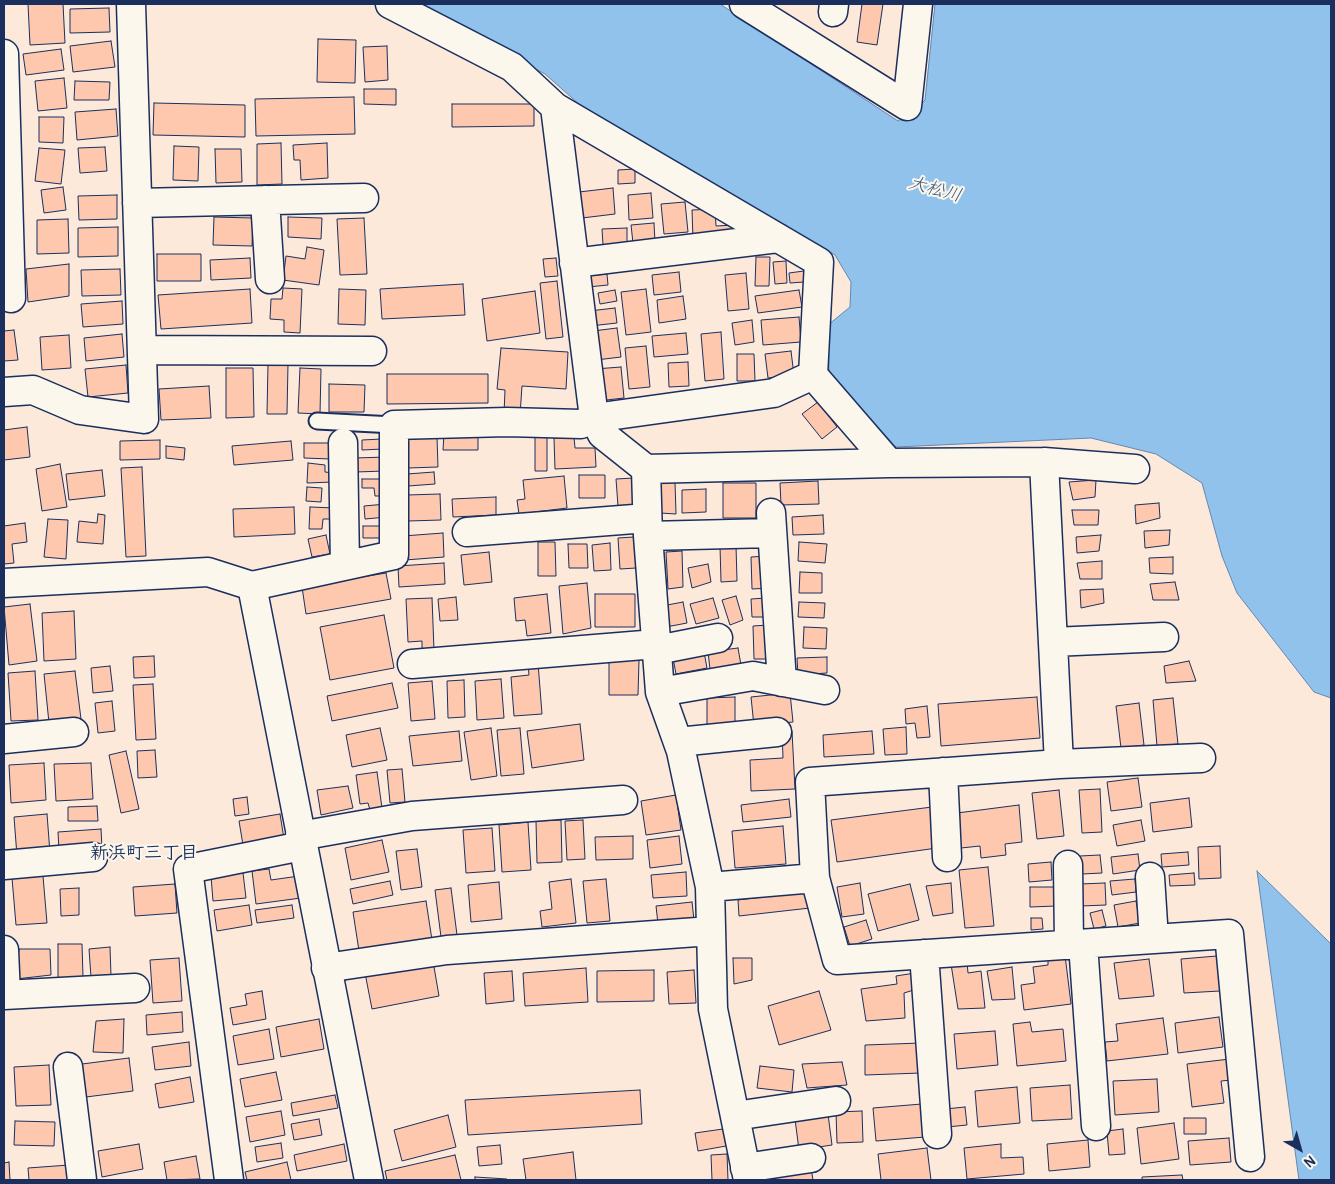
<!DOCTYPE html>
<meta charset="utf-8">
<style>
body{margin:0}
#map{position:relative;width:1335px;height:1184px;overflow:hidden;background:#fce9d9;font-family:Pangolin,sans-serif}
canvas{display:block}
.frame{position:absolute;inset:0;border:5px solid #1b2f5e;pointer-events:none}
.north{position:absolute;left:1275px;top:1124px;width:50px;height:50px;-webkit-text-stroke:4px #fbf7ec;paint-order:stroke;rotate:142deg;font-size:14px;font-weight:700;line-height:20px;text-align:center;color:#1b2f5e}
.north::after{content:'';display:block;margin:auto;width:18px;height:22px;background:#1b2f5e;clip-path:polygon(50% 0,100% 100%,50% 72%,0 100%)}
</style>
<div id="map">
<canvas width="1335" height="1184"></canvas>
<div class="frame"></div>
<div class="north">N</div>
</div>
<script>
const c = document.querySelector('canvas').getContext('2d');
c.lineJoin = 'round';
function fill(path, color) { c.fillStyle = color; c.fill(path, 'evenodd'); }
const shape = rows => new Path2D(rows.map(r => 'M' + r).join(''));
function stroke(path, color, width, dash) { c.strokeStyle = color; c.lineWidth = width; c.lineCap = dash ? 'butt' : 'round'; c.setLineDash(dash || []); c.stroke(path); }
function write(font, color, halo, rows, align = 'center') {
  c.font = font + ' Pangolin,"Klee One",sans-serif'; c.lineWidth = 4; c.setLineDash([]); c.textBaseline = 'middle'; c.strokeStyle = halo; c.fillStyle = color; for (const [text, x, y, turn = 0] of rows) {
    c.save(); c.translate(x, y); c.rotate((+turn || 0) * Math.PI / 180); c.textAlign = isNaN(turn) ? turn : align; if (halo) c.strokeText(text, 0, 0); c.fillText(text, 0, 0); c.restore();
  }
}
const water = shape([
 [416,4,720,4,898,121,913,112,925,100,935,4,1331,4,1331,698,1314,692,1237,593,1222,556,1202,483,1156,454,1091,438,896,447,829,373,828,325,850,307,851,282,835,255,580,105,545,74,416,4],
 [1257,871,1331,944,1331,1180,1299,1180,1257,871]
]);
fill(water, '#91c2ec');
stroke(water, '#6287b3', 1);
const building = shape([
 [28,4,63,4,65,43,30,45,28,4],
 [862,4,883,4,877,45,857,42,862,4],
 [109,8,110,32,70,33,70,9,109,8],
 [318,39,356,40,355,83,317,82,318,39],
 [111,41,115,67,73,72,70,46,111,41],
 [387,46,388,80,365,82,363,47,387,46],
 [61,49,64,70,26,75,23,54,61,49],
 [64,78,67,108,38,111,35,81,64,78],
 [75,81,110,82,109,100,74,100,75,81],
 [364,89,396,89,396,105,364,104,364,89],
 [354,97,355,134,256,136,255,99,354,97],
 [154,103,245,105,245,137,153,135,154,103],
 [452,104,534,104,534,126,452,127,452,104],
 [116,109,118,136,77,140,75,112,116,109],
 [39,117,64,117,63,143,39,142,39,117],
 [281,143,282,184,257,185,257,144,281,143],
 [327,143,328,178,301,180,300,160,294,160,293,145,327,143],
 [174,146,199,147,198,181,173,180,174,146],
 [105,147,107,171,80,173,78,148,105,147],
 [39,148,65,150,61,184,35,181,39,148],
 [215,149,241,149,242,182,216,183,215,149],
 [635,169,635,183,618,184,618,170,635,169],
 [63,187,66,210,44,213,41,190,63,187],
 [613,188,615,214,582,218,579,192,613,188],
 [651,193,653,218,629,220,628,195,651,193],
 [117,195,117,219,79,220,78,196,117,195],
 [685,202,688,232,664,234,661,204,685,202],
 [715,209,716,226,735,225,735,238,693,240,692,210,715,209],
 [214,217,253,218,252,246,213,245,214,217],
 [288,217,322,218,321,239,288,237,288,217],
 [364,218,367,274,340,275,337,219,364,218],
 [68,219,69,253,37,254,37,220,68,219],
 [654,223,655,242,633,243,631,225,654,223],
 [118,227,118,256,78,257,78,228,118,227],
 [627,228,627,244,603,245,602,229,627,228],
 [307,247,324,250,319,285,283,280,286,256,305,259,307,247],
 [157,254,201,254,201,281,157,281,157,254],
 [756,257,770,257,769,286,755,286,756,257],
 [250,258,251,278,211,280,210,260,250,258],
 [556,258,558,276,545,277,543,259,556,258],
 [786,261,787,283,775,284,773,262,786,261],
 [69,264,69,296,28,302,26,269,69,264],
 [120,269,121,295,82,296,81,270,120,269],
 [804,271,804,282,790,283,789,273,804,271],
 [679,272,681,292,654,295,652,275,679,272],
 [746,273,749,309,728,311,725,275,746,273],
 [607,274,608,285,588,287,587,276,607,274],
 [557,281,563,337,546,339,540,283,557,281],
 [463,284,465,315,382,319,380,289,463,284],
 [283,288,302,289,300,333,284,332,284,320,270,319,271,299,282,299,283,288],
 [250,289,252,323,161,329,158,295,250,289],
 [339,289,366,290,365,325,338,324,339,289],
 [646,289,651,332,626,335,621,292,646,289],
 [615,290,617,301,600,304,598,293,615,290],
 [799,290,802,307,758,313,755,296,799,290],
 [535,291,540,333,487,341,482,299,535,291],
 [683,296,686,319,659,323,657,300,683,296],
 [122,301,123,324,83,327,81,304,122,301],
 [615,308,617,323,590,326,589,311,615,308],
 [799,317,801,342,763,345,761,320,799,317],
 [752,320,754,342,735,345,732,323,752,320],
 [617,328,621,357,596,360,593,331,617,328],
 [14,330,18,360,4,361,4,331,14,330],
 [721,332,724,379,705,381,701,334,721,332],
 [686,333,688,354,654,357,652,336,686,333],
 [122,334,124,357,86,361,84,338,122,334],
 [69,335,71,368,42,370,40,337,69,335],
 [646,346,650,387,629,389,625,348,646,346],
 [501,348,568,352,566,389,522,386,520,415,504,414,505,390,497,389,501,348],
 [791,351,794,375,768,378,765,354,791,351],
 [737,354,754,354,755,381,737,381,737,354],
 [688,362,689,386,669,387,668,363,688,362],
 [268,364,288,364,287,414,267,414,268,364],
 [126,365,128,393,88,397,85,369,126,365],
 [621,367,624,398,598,401,595,369,621,367],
 [226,368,253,368,254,417,226,418,226,368],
 [300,368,321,369,320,414,298,413,300,368],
 [387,374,488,374,488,403,387,404,387,374],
 [329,384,365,385,364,412,329,412,329,384],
 [209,386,211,418,161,420,159,389,209,386],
 [818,402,837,427,822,439,802,414,818,402],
 [27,427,30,457,4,460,4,430,27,427],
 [444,434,478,434,478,450,443,450,444,434],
 [535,435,547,435,547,471,535,471,535,435],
 [437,437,438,467,408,468,406,438,437,437],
 [574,437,575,448,595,448,596,467,555,469,554,438,574,437],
 [382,439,383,449,362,450,362,440,382,439],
 [160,440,160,459,120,460,120,441,160,440],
 [291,441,293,460,234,465,232,446,291,441],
 [304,443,331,443,331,459,304,458,304,443],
 [166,446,185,448,184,460,166,458,166,446],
 [386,457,386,471,355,472,355,458,386,457],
 [308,463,325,465,325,472,334,473,333,482,307,483,308,463],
 [60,464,67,507,42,511,36,469,60,464],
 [142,467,146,556,126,557,121,468,142,467],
 [102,470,105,496,69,500,66,474,102,470],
 [434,472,435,484,408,486,407,474,434,472],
 [579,475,605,475,605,498,579,498,579,475],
 [564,476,567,508,519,514,517,500,525,499,523,480,564,476],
 [634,478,635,506,618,506,616,479,634,478],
 [362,479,387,479,387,496,375,496,374,488,362,488,362,479],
 [1096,480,1095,497,1073,500,1069,482,1096,480],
 [818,481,819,504,781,505,780,483,818,481],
 [660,482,675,482,676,514,660,513,660,482],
 [723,483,756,483,756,518,723,518,723,483],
 [307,487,322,488,321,502,306,501,307,487],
 [706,489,706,512,682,513,682,490,706,489],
 [440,494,441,520,408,521,407,495,440,494],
 [496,497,496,515,453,517,452,499,496,497],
 [1159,503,1160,518,1136,524,1135,505,1159,503],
 [386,504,387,517,365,519,364,506,386,504],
 [294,507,295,534,234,537,233,509,294,507],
 [310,507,335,508,334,519,323,519,322,529,309,529,310,507],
 [1072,510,1099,510,1098,525,1074,525,1072,510],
 [98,514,105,515,103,544,77,542,79,521,97,523,98,514],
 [823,515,824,534,793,535,792,517,823,515],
 [48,519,68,520,66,559,44,557,48,519],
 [25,523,27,542,12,544,14,563,4,564,4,526,25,523],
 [363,526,388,526,388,538,363,538,363,526],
 [1170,530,1169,545,1145,548,1144,531,1170,530],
 [443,533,444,557,405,560,403,536,443,533],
 [326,535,330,554,312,557,308,539,326,535],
 [1101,535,1099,551,1077,553,1076,537,1101,535],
 [634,537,636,568,620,569,618,538,634,537],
 [538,542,555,542,556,576,538,576,538,542],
 [799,542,827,544,825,563,798,561,799,542],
 [610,543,611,570,594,571,592,545,610,543],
 [568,544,587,544,588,568,569,568,568,544],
 [736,545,737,581,721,582,720,546,736,545],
 [682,551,683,587,668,589,666,552,682,551],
 [489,552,492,582,464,585,461,555,489,552],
 [768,556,770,588,752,589,751,557,768,556],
 [1173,557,1173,574,1150,573,1149,558,1173,557],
 [1102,561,1102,579,1080,579,1077,563,1102,561],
 [444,563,445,584,399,587,398,566,444,563],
 [708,564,711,582,692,588,688,568,708,564],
 [800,572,822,573,822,593,799,593,800,572],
 [386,573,391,599,306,614,302,587,386,573],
 [1175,582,1179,600,1153,600,1150,584,1175,582],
 [587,583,591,628,563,634,559,586,587,583],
 [1103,589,1104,603,1081,608,1080,590,1103,589],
 [547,594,551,633,527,636,525,620,516,621,514,598,547,594],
 [595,594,635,594,635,627,595,627,595,594],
 [736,596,743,620,730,625,722,600,736,596],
 [456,597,458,620,440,621,438,599,456,597],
 [432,598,434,650,422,650,422,641,408,642,406,599,432,598],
 [713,598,719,618,696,624,690,604,713,598],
 [766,598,766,617,752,617,751,599,766,598],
 [683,602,687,623,666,627,662,606,683,602],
 [799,602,825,603,824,618,798,617,799,602],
 [30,604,37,661,9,665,4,607,30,604],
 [74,611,76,659,44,661,42,613,74,611],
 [384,615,394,668,330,680,320,627,384,615],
 [768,625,769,659,754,659,753,626,768,625],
 [804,627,827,628,826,649,803,648,804,627],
 [738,648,741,665,710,669,708,652,738,648],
 [704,652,707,668,676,674,673,658,704,652],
 [154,656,155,677,134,678,133,657,154,656],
 [827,657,827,673,798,675,797,658,827,657],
 [609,660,639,660,638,695,609,695,609,660],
 [1189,661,1196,681,1166,683,1164,666,1189,661],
 [538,663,542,714,514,716,511,677,529,675,528,664,538,663],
 [110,666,113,691,93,693,91,668,110,666],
 [35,671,38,720,11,721,8,673,35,671],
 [75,671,81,719,49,723,44,674,75,671],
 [501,679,504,718,477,720,475,681,501,679],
 [464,680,465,717,448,718,447,681,464,680],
 [432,681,435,719,411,721,408,683,432,681],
 [392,683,398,708,332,721,327,696,392,683],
 [153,684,156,739,136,740,133,685,153,684],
 [790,693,793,722,754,726,751,697,790,693],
 [735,697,735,723,707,728,707,698,735,697],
 [1037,697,1040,738,941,746,938,704,1037,697],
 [1173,698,1178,744,1157,746,1153,700,1173,698],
 [112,701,115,731,98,733,95,703,112,701],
 [1139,703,1144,745,1121,748,1116,706,1139,703],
 [927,706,930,737,917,738,915,723,906,724,905,709,927,706],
 [580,724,584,760,532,768,527,731,580,724],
 [906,727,907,754,885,755,883,729,906,727],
 [380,728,387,760,352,767,346,735,380,728],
 [491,728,497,776,471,780,464,732,491,728],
 [520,728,524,774,501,776,497,730,520,728],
 [459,731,462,761,413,766,409,736,459,731],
 [782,731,792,731,795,789,751,791,750,760,783,758,782,731],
 [872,731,874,754,824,757,823,735,872,731],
 [155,750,157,777,138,778,137,751,155,750],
 [126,751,139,809,121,813,109,755,126,751],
 [44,763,46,800,11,803,9,765,44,763],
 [91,763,93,799,56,801,54,764,91,763],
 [402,769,405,802,390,803,387,770,402,769],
 [377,772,382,808,370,810,368,803,360,804,356,775,377,772],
 [1138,778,1142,807,1111,811,1107,782,1138,778],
 [348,786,353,808,321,815,317,790,348,786],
 [1100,789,1102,832,1082,833,1079,790,1100,789],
 [1059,790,1064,836,1037,839,1032,793,1059,790],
 [676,795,681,830,646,835,641,801,676,795],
 [247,797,249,814,235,816,233,799,247,797],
 [1189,798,1192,827,1153,832,1150,803,1189,798],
 [789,799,791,817,743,822,741,805,789,799],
 [1019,805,1022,842,1005,844,1006,855,981,858,980,846,961,848,957,813,1019,805],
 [97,806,98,821,68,821,68,807,97,806],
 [932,807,937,848,837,862,831,820,932,807],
 [47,814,50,853,17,856,14,817,47,814],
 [280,814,284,839,243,845,239,821,280,814],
 [561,820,562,862,537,863,536,821,561,820],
 [583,820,585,859,567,860,565,821,583,820],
 [1141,820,1145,841,1117,846,1113,825,1141,820],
 [528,822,531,870,502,872,499,825,528,822],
 [783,826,786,864,735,868,732,831,783,826],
 [492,828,495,871,466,873,463,830,492,828],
 [101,829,102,848,59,850,58,832,101,829],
 [633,836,633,859,596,860,595,837,633,836],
 [679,836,682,864,650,868,647,840,679,836],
 [382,840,389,872,351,880,345,848,382,840],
 [1220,846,1221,878,1199,879,1198,847,1220,846],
 [417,849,422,887,401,890,396,851,417,849],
 [1188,852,1189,865,1162,867,1161,854,1188,852],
 [1138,854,1140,870,1113,874,1111,857,1138,854],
 [1100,855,1102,873,1082,874,1080,856,1100,855],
 [1051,862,1052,880,1029,882,1028,864,1051,862],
 [988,867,994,926,965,928,959,870,988,867],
 [269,869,271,880,299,876,301,898,256,904,252,871,269,869],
 [686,872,687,896,653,898,651,875,686,872],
 [243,873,246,898,213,901,211,876,243,873],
 [1194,873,1195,885,1170,886,1169,875,1194,873],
 [43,876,47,923,16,925,12,878,43,876],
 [571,879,576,923,542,927,540,911,552,909,549,882,571,879],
 [606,879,610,921,587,923,583,881,606,879],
 [1135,879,1136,892,1112,895,1110,881,1135,879],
 [390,881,393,895,353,904,350,889,390,881],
 [499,882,502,919,471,922,468,885,499,882],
 [860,883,864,914,842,917,837,887,860,883],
 [951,883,953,913,933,916,926,886,951,883],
 [1105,883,1106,905,1081,906,1080,884,1105,883],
 [175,884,177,913,135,916,133,887,175,884],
 [910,884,919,920,878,931,868,894,910,884],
 [1030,887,1056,887,1056,906,1030,907,1030,887],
 [79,888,79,915,61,916,60,889,79,888],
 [451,888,457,935,441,937,435,890,451,888],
 [809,891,810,908,739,916,738,900,809,891],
 [426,901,432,940,359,951,353,912,426,901],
 [1136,901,1140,923,1118,927,1114,905,1136,901],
 [692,902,694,920,658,924,656,906,692,902],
 [249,905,252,925,217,931,214,910,249,905],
 [292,905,294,918,257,923,255,910,292,905],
 [1102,910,1106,926,1094,929,1090,913,1102,910],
 [1031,918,1042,918,1043,929,1031,930,1031,918],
 [866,920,872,939,850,946,844,927,866,920],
 [58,944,82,944,83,977,58,978,58,944],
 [110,947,111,976,91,977,89,949,110,947],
 [19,949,50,949,51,975,16,979,19,949],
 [1065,955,1071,1004,1024,1010,1021,985,1035,983,1033,967,1048,965,1048,957,1065,955],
 [1217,956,1220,991,1184,993,1181,959,1217,956],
 [179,958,182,1001,153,1003,150,960,179,958],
 [733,958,752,958,752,980,734,984,733,958],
 [1149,959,1154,996,1119,999,1114,963,1149,959],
 [433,961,439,996,372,1009,365,973,433,961],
 [967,962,968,973,981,971,985,1008,958,1009,951,964,967,962],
 [1012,967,1015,999,992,1000,987,971,1012,967],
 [586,968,588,1002,525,1006,523,973,586,968],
 [654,970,654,1001,597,1002,597,971,654,970],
 [694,970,696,1003,669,1004,667,972,694,970],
 [512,971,514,1001,486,1004,484,973,512,971],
 [915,973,917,989,904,993,905,1018,866,1021,861,989,897,984,896,976,915,973],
 [262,991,266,1019,233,1025,230,1008,247,1005,245,994,262,991],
 [819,991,831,1030,779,1045,768,1006,819,991],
 [182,1012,183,1032,147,1035,146,1015,182,1012],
 [1219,1017,1223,1047,1178,1053,1175,1023,1219,1017],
 [1163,1018,1168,1054,1107,1061,1105,1042,1118,1041,1116,1024,1163,1018],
 [124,1019,123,1053,93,1052,96,1021,124,1019],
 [319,1019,324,1049,281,1057,276,1027,319,1019],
 [1030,1022,1032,1032,1063,1029,1066,1061,1017,1066,1013,1024,1030,1022],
 [269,1029,274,1059,238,1065,233,1036,269,1029],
 [995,1031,998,1065,957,1069,954,1034,995,1031],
 [189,1042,191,1066,155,1070,152,1047,189,1042],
 [921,1043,921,1073,865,1075,865,1045,921,1043],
 [129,1058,133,1091,86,1097,82,1064,129,1058],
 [1230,1059,1232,1080,1221,1081,1224,1103,1192,1107,1187,1064,1230,1059],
 [842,1062,847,1085,807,1088,802,1064,842,1062],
 [49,1065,51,1105,16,1106,14,1067,49,1065],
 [760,1066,794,1070,792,1092,757,1088,760,1066],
 [276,1072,282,1100,245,1107,240,1079,276,1072],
 [190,1077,194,1102,159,1108,155,1084,190,1077],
 [1157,1079,1159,1112,1115,1115,1113,1081,1157,1079],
 [1070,1085,1072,1119,1032,1121,1030,1088,1070,1085],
 [1017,1087,1020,1123,978,1127,975,1091,1017,1087],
 [640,1090,642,1124,468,1135,465,1100,640,1090],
 [335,1095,338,1108,293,1116,291,1103,335,1095],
 [922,1104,925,1137,876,1141,873,1108,922,1104],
 [965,1107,967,1125,947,1127,945,1109,965,1107],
 [281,1111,285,1135,250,1142,246,1117,281,1111],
 [862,1111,863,1142,837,1143,836,1112,862,1111],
 [828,1114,832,1145,799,1150,795,1119,828,1114],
 [448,1115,456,1147,402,1161,394,1130,448,1115],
 [1184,1118,1206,1118,1206,1134,1184,1134,1184,1118],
 [319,1119,322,1135,294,1140,291,1124,319,1119],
 [15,1121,55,1122,54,1146,14,1145,15,1121],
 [1174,1123,1179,1159,1141,1164,1137,1128,1174,1123],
 [723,1129,726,1146,698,1151,695,1133,723,1129],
 [1123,1129,1125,1154,1109,1155,1107,1131,1123,1129],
 [1229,1138,1231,1162,1190,1165,1188,1141,1229,1138],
 [1088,1140,1090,1167,1049,1171,1047,1144,1088,1140],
 [281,1143,283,1158,257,1162,255,1147,281,1143],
 [139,1144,143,1169,102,1177,98,1151,139,1144],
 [344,1144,347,1161,297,1171,294,1155,344,1144],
 [1001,1144,1001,1158,1023,1157,1024,1174,967,1179,964,1148,1001,1144],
 [500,1145,502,1164,479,1166,477,1147,500,1145],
 [927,1148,931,1180,881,1180,878,1154,927,1148],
 [573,1152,576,1180,526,1180,523,1159,573,1152],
 [727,1154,728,1180,712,1180,711,1155,727,1154],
 [455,1155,461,1180,387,1180,385,1171,455,1155],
 [196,1156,200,1179,167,1180,164,1162,196,1156],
 [9,1162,10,1180,4,1180,4,1163,9,1162],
 [287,1162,291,1180,247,1180,245,1172,287,1162],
 [69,1165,70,1180,29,1180,28,1168,69,1165],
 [811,1168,813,1180,772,1180,771,1174,811,1168],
 [1182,1175,1183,1180,1142,1180,1142,1177,1182,1175],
 [475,1177,507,1179,506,1180,475,1180,475,1177]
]);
fill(building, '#fdc8ae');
stroke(building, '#1b2f5e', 1);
const lane = shape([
 [317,421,394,425]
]);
const street = shape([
 [390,4,512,67,555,107,594,418,602,434,646,469,648,536,660,692,681,751,710,887,713,1009,748,1180],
 [744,4,907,106,918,4],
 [833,12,834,4],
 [4,54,11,298],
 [555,107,819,262,813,375],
 [265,200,270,279],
 [137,203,364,198],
 [574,263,778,238],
 [142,350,372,351],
 [4,392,33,390,80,410,144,419,131,4],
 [343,443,345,565],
 [1044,462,1059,764],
 [646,469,889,463,1044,462,1135,469],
 [771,513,782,682],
 [467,532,647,518],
 [648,536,772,533],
 [252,586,394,555,394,425,507,422,581,424,594,418,774,393,813,375,889,463],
 [1053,642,1164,637],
 [657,650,718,638],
 [412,664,656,644],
 [660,692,753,676,825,690],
 [4,739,74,732],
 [678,742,777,732],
 [1201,758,1059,764,810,782,815,878,837,960,1229,934,1250,1157],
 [943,772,947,857],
 [300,836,412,816,623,800],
 [4,865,93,857],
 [1068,865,1069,945],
 [1150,877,1154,939],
 [710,887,815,878],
 [1083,944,1096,1126],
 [4,950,6,995],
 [924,954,937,1134],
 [326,968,447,950,711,931],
 [4,995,135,988],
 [68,1067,82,1180],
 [735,1116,836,1101],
 [745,1168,811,1158],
 [229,1180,188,869,302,846]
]);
const secondary = shape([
 [4,583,208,572,252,586,369,1180]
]);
stroke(lane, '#1b2f5e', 19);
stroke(street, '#1b2f5e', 31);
stroke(secondary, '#1b2f5e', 31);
stroke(lane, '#fbf7ec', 15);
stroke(street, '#fbf7ec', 28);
stroke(secondary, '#fbf7ec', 28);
write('italic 18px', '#385482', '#fbf7ec', [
 ["大松川",935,190,15]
]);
write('bold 18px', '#1b2f5e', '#fbf7ec', [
 ["新浜町三丁目",144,853]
]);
</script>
